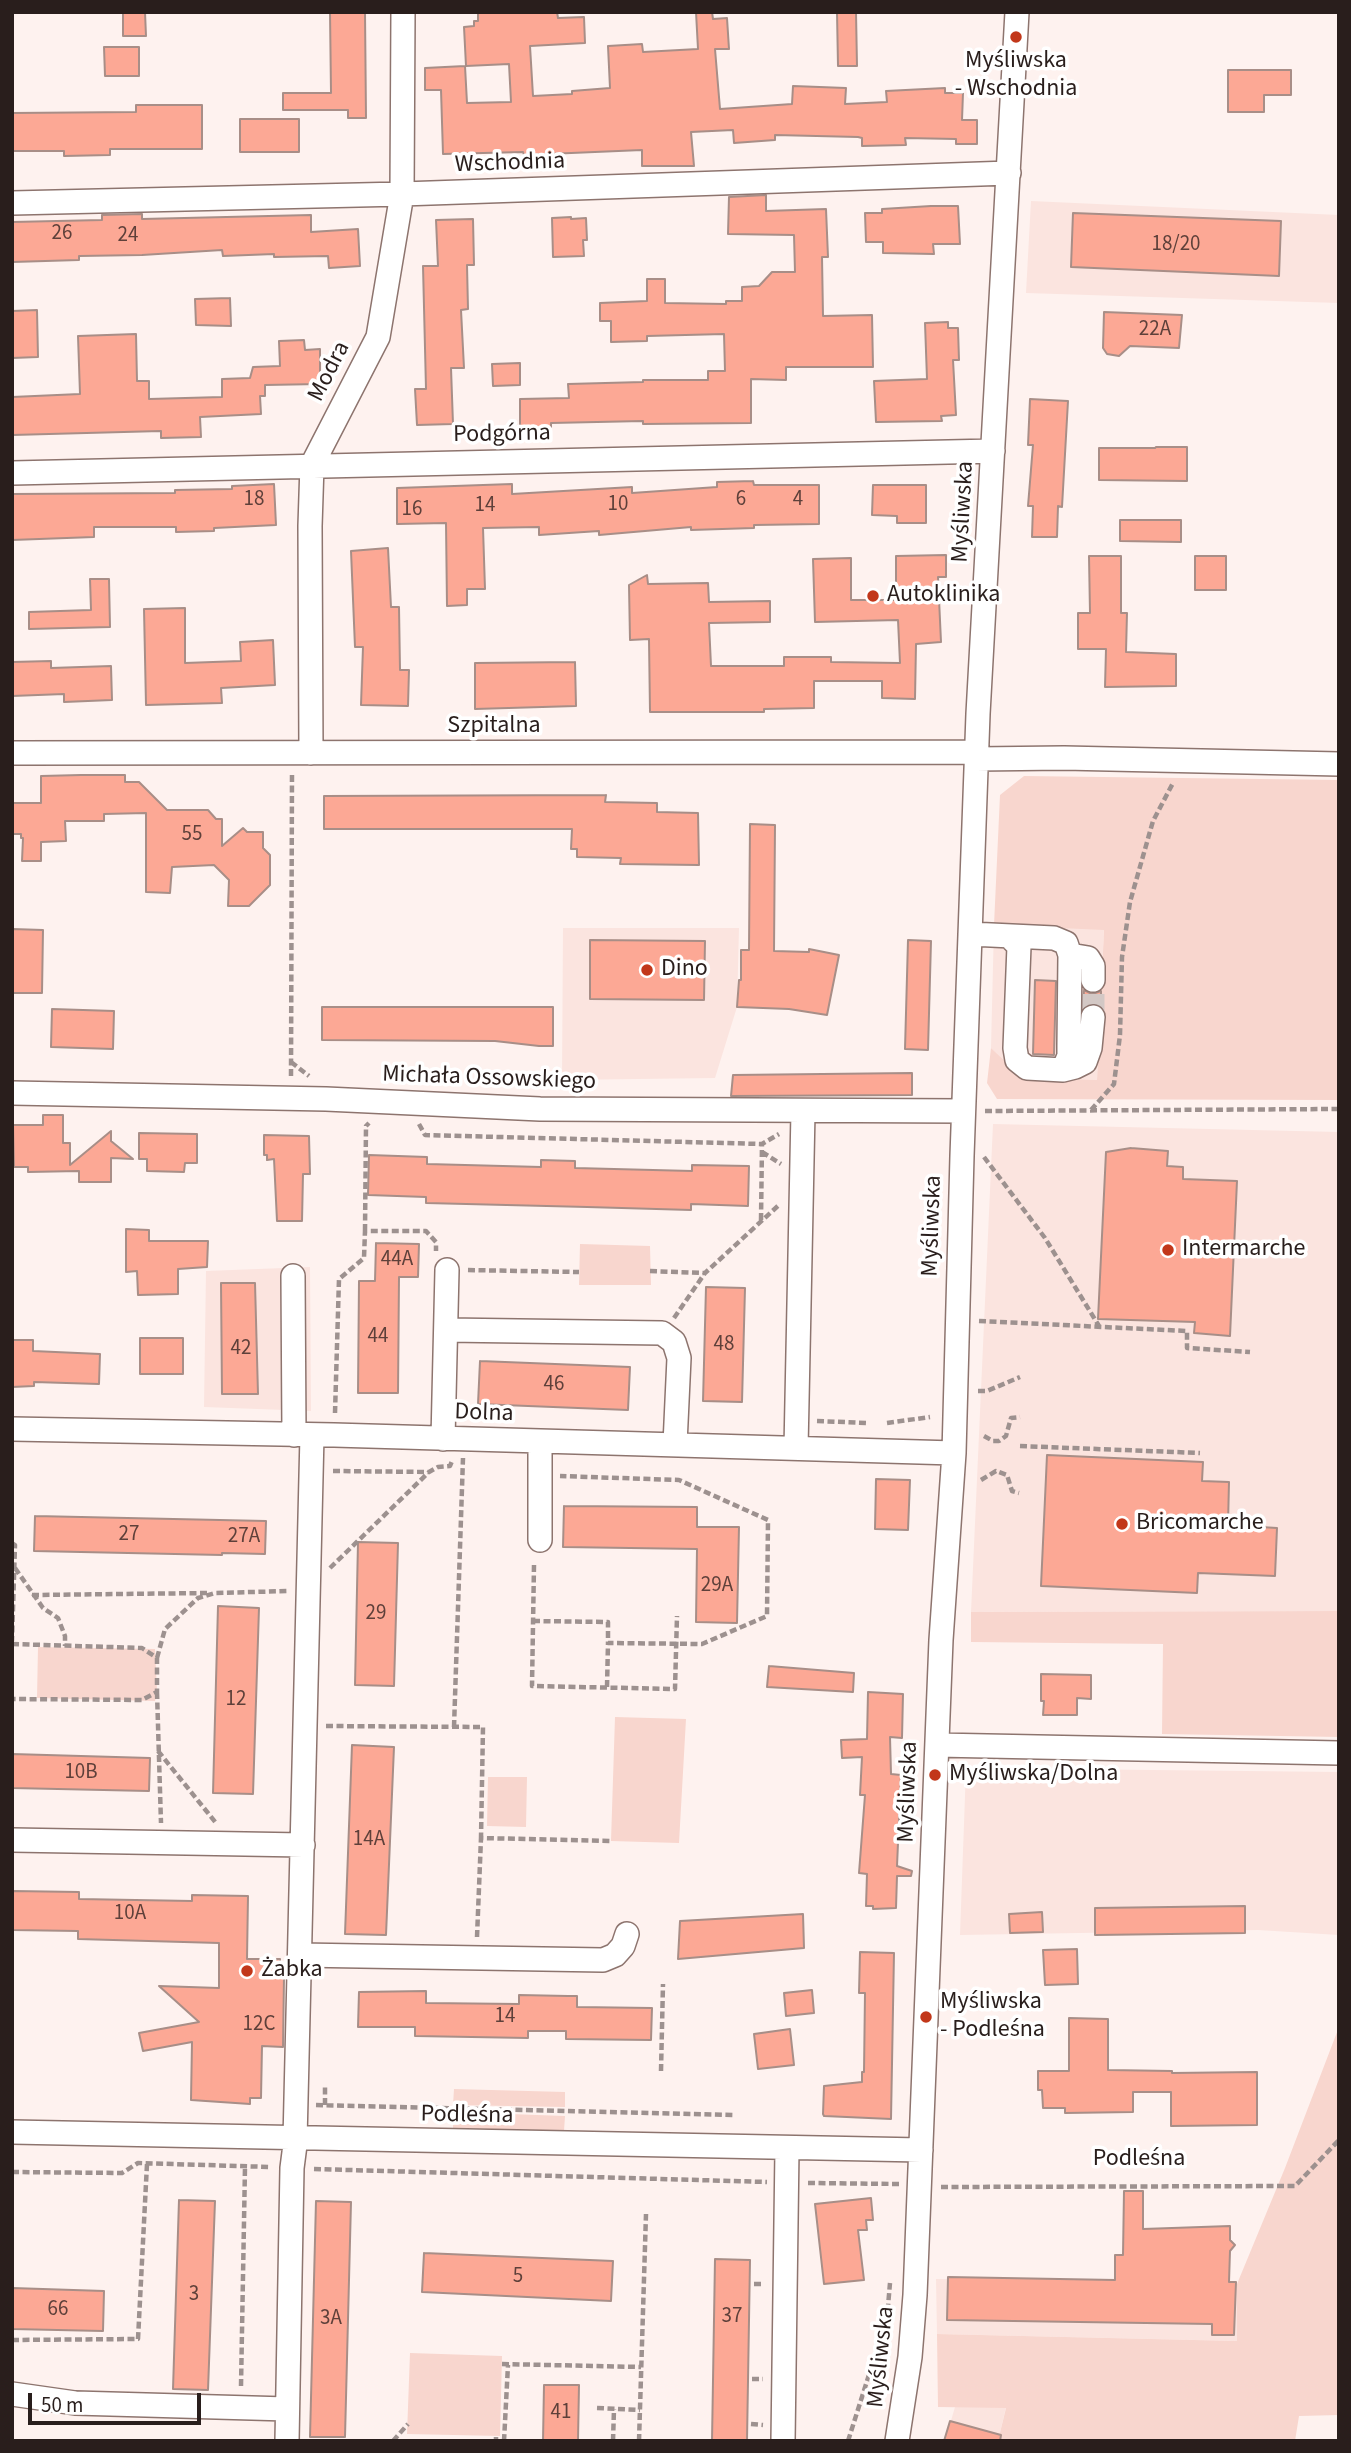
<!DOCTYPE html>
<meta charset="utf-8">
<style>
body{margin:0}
#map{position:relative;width:1351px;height:2453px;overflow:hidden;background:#fef2ef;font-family:"Source Sans 3",sans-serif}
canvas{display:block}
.frame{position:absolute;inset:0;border:14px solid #291e1c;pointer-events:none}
.scale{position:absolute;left:28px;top:2393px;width:173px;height:32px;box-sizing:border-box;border:4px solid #291e1c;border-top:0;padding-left:9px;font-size:21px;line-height:24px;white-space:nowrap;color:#291e1c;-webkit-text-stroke:5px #fff;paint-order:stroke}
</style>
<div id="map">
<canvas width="1351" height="2453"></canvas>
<div class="frame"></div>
<div class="scale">50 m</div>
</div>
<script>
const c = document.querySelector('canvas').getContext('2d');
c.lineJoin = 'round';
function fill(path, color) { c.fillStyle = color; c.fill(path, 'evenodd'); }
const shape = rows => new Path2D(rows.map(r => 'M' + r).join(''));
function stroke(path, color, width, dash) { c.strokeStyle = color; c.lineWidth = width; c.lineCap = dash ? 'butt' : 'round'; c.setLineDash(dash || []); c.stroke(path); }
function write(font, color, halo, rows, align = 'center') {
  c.font = font + ' "Source Sans 3",sans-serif'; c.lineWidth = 7; c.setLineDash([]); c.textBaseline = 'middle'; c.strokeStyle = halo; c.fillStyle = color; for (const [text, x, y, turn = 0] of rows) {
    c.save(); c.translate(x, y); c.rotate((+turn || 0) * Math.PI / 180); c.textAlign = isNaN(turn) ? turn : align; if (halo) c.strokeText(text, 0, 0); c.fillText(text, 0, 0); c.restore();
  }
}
fill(shape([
 [1031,201,1339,215,1339,303,1026,293],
 [994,925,1104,929,1097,1080,1022,1077,991,1048],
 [563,928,739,928,737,1007,715,1078,562,1080],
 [993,1124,1339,1132,1339,1611,971,1612],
 [310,1267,311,1411,204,1407,206,1271],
 [966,1768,1339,1772,1339,1935,1258,1930,960,1935],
 [936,2279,1237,2284,1237,2341,937,2334],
 [955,2407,1006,2407,998,2441,945,2441]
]), '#fbe4df');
fill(shape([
 [1024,776,1339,780,1339,1100,997,1099,987,1083,991,1048,1022,1077,1097,1080,1104,930,994,925,1000,795],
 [580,1244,650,1246,651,1285,579,1285],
 [1339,1611,1339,1737,1162,1734,1163,1644,971,1642,971,1612],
 [38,1647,155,1649,157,1692,155,1701,37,1698],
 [615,1717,686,1719,679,1843,611,1841],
 [488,1777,527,1777,526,1827,487,1826],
 [1339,2027,1339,2415,1299,2416,1295,2441,998,2441,1006,2408,938,2407,937,2334,1237,2341,1237,2284,1285,2168],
 [454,2089,565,2092,565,2107,453,2105],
 [453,2112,565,2116,564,2131,453,2128],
 [410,2353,502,2356,500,2436,407,2434]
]), '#f8d6ce');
const building = shape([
 [123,12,145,12,146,36,123,36,123,12],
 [330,12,365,12,366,118,348,118,348,110,283,110,283,93,331,93,330,12],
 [478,12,557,12,558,18,584,17,585,43,530,46,533,96,572,94,572,91,610,88,608,46,642,44,643,52,698,49,696,12,712,12,713,19,727,18,729,49,715,49,720,109,792,104,793,86,846,88,845,104,887,102,886,91,945,88,945,93,963,93,962,120,977,120,977,144,956,144,956,139,905,138,906,145,862,146,862,138,858,137,775,135,775,140,734,143,733,130,691,132,694,166,642,166,642,150,524,155,523,152,443,154,441,90,425,90,425,68,465,66,467,103,511,102,509,64,466,66,464,27,474,26,474,21,478,21,478,12],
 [837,12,856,12,857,66,838,66,837,12],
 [104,47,139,47,139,76,105,76,104,47],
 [1228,70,1291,70,1291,95,1264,95,1264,112,1228,112,1228,70],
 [136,105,202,105,202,149,110,149,110,155,64,156,64,151,13,151,12,113,136,112,136,105],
 [240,119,299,119,299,152,240,152,240,119],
 [766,195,766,211,826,209,828,257,822,257,823,316,872,315,873,367,786,367,786,380,751,379,751,423,643,424,643,421,551,423,551,427,520,428,520,399,569,398,568,384,643,382,643,380,708,380,708,371,725,371,724,334,647,336,647,341,611,342,611,321,600,321,600,303,647,301,647,279,665,279,665,303,726,304,726,301,742,301,742,287,759,286,772,272,795,272,794,235,728,234,729,197,766,195],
 [931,206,958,206,960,244,933,244,934,254,883,253,883,242,866,242,865,213,882,213,882,209,931,206],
 [1073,213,1281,221,1279,276,1071,267,1073,213],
 [142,214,142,219,311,215,311,232,358,229,360,266,329,268,328,256,274,257,274,254,223,256,222,250,142,255,79,256,79,260,12,262,12,222,102,220,102,215,142,214],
 [571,217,571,219,586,218,587,240,583,240,584,256,553,257,552,218,571,217],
 [473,219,474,265,467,265,468,309,461,310,464,368,451,368,453,424,417,425,415,389,426,389,423,266,438,266,436,220,473,219],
 [230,298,231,326,196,325,195,299,230,298],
 [37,310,38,357,12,358,12,311,37,310],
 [1104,312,1182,315,1179,348,1130,346,1119,356,1107,354,1103,348,1104,312],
 [948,322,948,328,958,328,959,360,953,360,956,415,941,416,942,421,876,422,874,381,927,379,925,323,948,322],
 [136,334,137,381,149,381,149,399,222,397,222,379,250,378,253,367,280,366,279,341,304,340,305,350,320,349,320,384,265,385,265,396,260,396,261,414,200,417,201,437,161,438,161,431,12,435,12,397,80,394,78,336,136,334],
 [520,363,520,385,493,386,492,364,520,363],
 [1030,399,1068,401,1062,507,1058,506,1057,537,1032,537,1033,506,1028,506,1033,445,1028,445,1030,399],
 [1156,447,1187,447,1187,481,1099,480,1099,448,1155,448,1156,447],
 [753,481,754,485,819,485,819,524,754,525,754,528,691,530,691,527,599,535,599,531,539,535,539,527,483,528,485,589,467,589,467,605,447,606,446,523,397,524,397,488,512,484,512,494,632,487,632,493,717,487,717,482,753,481],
 [274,484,276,525,214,528,214,531,176,532,176,527,94,527,94,537,12,540,12,494,175,493,175,490,232,489,232,486,274,484],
 [873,485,926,485,926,523,897,523,897,516,872,515,873,485],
 [1120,520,1181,520,1181,542,1120,541,1120,520],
 [388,548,391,607,399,607,400,670,409,670,408,706,361,705,363,647,355,647,351,551,388,548],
 [946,555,946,577,938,577,941,642,916,644,915,699,882,698,882,681,814,681,814,708,764,709,764,712,650,712,649,639,630,640,629,585,647,575,648,584,708,583,709,602,770,601,770,622,709,623,711,666,784,666,784,657,831,657,831,662,900,663,898,620,815,622,813,559,851,558,851,600,896,600,896,556,946,555],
 [1089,556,1121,556,1121,613,1127,613,1126,652,1176,654,1176,686,1105,687,1106,649,1078,649,1078,613,1090,613,1089,556],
 [1195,556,1226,556,1226,590,1195,590,1195,556],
 [90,579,109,579,110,627,29,629,29,612,91,610,90,579],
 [185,608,185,663,241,661,240,642,273,640,275,685,221,688,222,703,146,705,144,609,185,608],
 [51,661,51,668,111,666,112,700,64,702,64,694,12,696,12,662,51,661],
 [575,662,576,706,475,709,475,663,575,662],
 [81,775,125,775,125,782,139,782,167,810,208,810,216,819,222,819,222,846,243,828,247,832,263,832,263,848,270,855,270,885,249,906,228,906,229,880,214,865,172,867,170,893,146,892,146,813,104,814,104,821,65,821,66,841,41,842,41,861,22,861,23,838,21,838,21,834,12,834,12,803,41,803,41,776,81,775],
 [606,795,605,802,657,803,657,812,698,813,699,865,620,864,621,858,577,857,577,849,571,849,572,829,324,829,324,796,606,795],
 [750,824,775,825,774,951,809,952,809,949,839,955,827,1015,789,1009,737,1007,739,980,741,980,741,950,749,950,750,824],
 [12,929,43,930,42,993,12,993,12,929],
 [590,940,705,941,704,1000,590,999,590,940],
 [908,940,931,941,928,1050,905,1049,908,940],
 [1035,980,1056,981,1054,1055,1033,1054,1035,980],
 [1084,990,1092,994,1101,991,1101,1005,1094,1003,1083,1007,1084,990],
 [322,1007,553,1007,553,1046,539,1046,495,1041,322,1040,322,1007],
 [52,1009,114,1011,113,1049,51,1047,52,1009],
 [912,1073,912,1095,731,1096,733,1075,912,1073],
 [43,1115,63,1115,63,1143,70,1143,70,1165,111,1131,111,1141,133,1159,111,1158,111,1182,79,1182,79,1171,28,1172,28,1167,14,1167,13,1125,43,1125,43,1115],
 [139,1133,197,1134,197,1163,185,1163,184,1172,147,1171,147,1159,139,1159,139,1133],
 [264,1135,309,1136,310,1174,303,1174,302,1221,277,1221,274,1159,267,1160,267,1155,264,1155,264,1135],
 [1131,1148,1168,1151,1167,1166,1183,1167,1183,1179,1237,1181,1230,1336,1194,1333,1195,1322,1098,1319,1106,1152,1131,1148],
 [369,1155,427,1157,427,1164,541,1167,541,1160,575,1161,575,1168,692,1171,692,1165,749,1166,748,1206,691,1204,691,1210,587,1207,426,1203,426,1197,368,1195,369,1155],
 [126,1229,149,1230,149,1241,208,1241,207,1267,178,1269,178,1294,138,1295,137,1271,126,1272,126,1229],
 [376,1243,419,1244,418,1277,399,1277,398,1393,358,1393,359,1281,375,1281,376,1243],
 [221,1283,255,1283,258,1394,222,1394,221,1283],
 [706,1287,745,1288,742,1402,703,1401,706,1287],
 [140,1338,183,1338,183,1374,140,1374,140,1338],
 [12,1340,33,1340,33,1351,100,1354,99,1384,34,1382,34,1386,12,1387,12,1340],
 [480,1361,630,1367,628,1410,478,1404,480,1361],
 [1047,1455,1203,1462,1202,1481,1229,1482,1228,1525,1277,1528,1275,1576,1198,1573,1197,1593,1041,1586,1047,1455],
 [876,1479,910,1480,908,1530,875,1529,876,1479],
 [564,1506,697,1507,697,1527,739,1527,737,1623,696,1622,697,1549,563,1547,564,1506],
 [35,1516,266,1521,265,1554,222,1553,222,1555,34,1551,35,1516],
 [358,1542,398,1543,394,1686,355,1685,358,1542],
 [218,1606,259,1608,253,1794,213,1793,218,1606],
 [769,1666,854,1673,853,1692,767,1687,769,1666],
 [1041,1674,1091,1675,1091,1699,1077,1698,1077,1715,1043,1715,1044,1701,1041,1701,1041,1674],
 [868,1692,903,1694,902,1738,890,1737,891,1774,901,1775,897,1866,912,1871,911,1876,897,1876,896,1908,873,1909,873,1906,866,1906,867,1874,859,1873,865,1795,860,1795,862,1757,842,1758,841,1740,867,1739,868,1692],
 [352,1745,394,1747,386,1935,345,1934,352,1745],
 [12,1754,150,1758,149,1791,12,1788,12,1754],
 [12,1891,79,1892,79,1899,192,1901,192,1895,248,1896,247,1959,280,1959,280,1977,284,1977,283,2047,262,2046,261,2098,250,2098,250,2104,191,2100,192,2042,143,2051,139,2033,199,2022,159,1986,219,1988,219,1943,78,1939,78,1931,12,1930,12,1891],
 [1245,1906,1245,1933,1095,1935,1095,1908,1245,1906],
 [1042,1912,1043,1932,1010,1933,1009,1914,1042,1912],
 [803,1914,804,1948,678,1959,680,1921,803,1914],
 [1077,1949,1078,1984,1045,1985,1043,1950,1077,1949],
 [860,1952,894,1953,891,2119,824,2116,823,2114,824,2086,862,2082,862,2072,864,2072,865,1993,859,1993,860,1952],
 [812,1990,814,2013,786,2016,784,1993,812,1990],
 [426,1991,426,2003,519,2004,519,1995,568,1996,577,1996,577,2007,652,2008,651,2040,566,2039,566,2031,528,2031,528,2038,415,2036,415,2027,358,2027,359,1992,426,1991],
 [1069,2018,1108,2019,1108,2070,1172,2071,1172,2073,1257,2072,1257,2125,1171,2126,1171,2092,1133,2092,1133,2112,1065,2113,1065,2108,1043,2108,1042,2090,1038,2090,1038,2071,1069,2071,1069,2018],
 [790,2029,794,2065,758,2069,754,2034,790,2029],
 [1124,2191,1143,2191,1143,2229,1230,2226,1230,2240,1235,2245,1230,2251,1229,2282,1236,2282,1234,2335,1212,2335,1212,2324,947,2320,948,2277,1115,2280,1115,2255,1123,2255,1124,2191],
 [871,2198,873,2220,866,2220,867,2230,858,2230,864,2280,824,2284,815,2204,871,2198],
 [179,2200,215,2201,208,2390,173,2389,179,2200],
 [316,2201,351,2202,345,2437,310,2437,316,2201],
 [424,2253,613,2261,611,2301,422,2292,424,2253],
 [715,2259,750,2260,747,2441,712,2441,715,2259],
 [12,2288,104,2291,103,2331,12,2329,12,2288],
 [544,2385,579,2385,578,2441,543,2441,544,2385],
 [950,2421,1001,2435,1000,2441,944,2441,950,2421]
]);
fill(building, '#fca895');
stroke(building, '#a88e87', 2);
stroke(shape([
 [1093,1017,1093,980]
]), '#d3c8c5', 23, [23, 11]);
const minor = shape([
 [12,203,402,194,1009,173],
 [12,473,993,451],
 [12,753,977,752],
 [311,753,310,526,312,465,378,337,402,194,403,12],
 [976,759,1064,758,1339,764],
 [970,934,1054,938,1066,943,1070,955,1069,1045,1069,1056,1063,1070,1027,1068,1017,1060,1015,1048,1019,946,1010,937],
 [1070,955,1088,958,1093,966,1093,980],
 [1063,1070,1075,1067,1085,1062,1090,1048,1093,1017],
 [12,1093,326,1099,540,1109,963,1111],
 [293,1276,294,1435],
 [447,1330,662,1333,674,1342,679,1358,675,1444],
 [12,1429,334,1435,954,1453],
 [443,1439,447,1270],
 [796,1448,803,1112],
 [540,1540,540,1442],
 [937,1745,1339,1753],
 [12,1840,303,1845],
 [300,1955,603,1960,615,1955,623,1946,627,1934],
 [12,2132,921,2150],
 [295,2140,312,1435],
 [12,2394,75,2403,287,2409],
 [287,2441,292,2168,296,2137],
 [783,2441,787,2149],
 [897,2441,910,2357,915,2295,941,1640,954,1453,962,1156,978,714,1017,12]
]);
stroke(minor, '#8d746e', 26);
stroke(shape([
 [291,1062,309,1076],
 [291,1076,292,773],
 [1091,1110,1114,1084,1120,1035,1122,957,1130,902,1153,821,1173,783],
 [985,1111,1339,1109],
 [419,1124,425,1135,762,1144,779,1134],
 [762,1152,781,1164],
 [984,1157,1045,1238,1099,1326],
 [761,1220,762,1144],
 [365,1231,366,1126,369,1123],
 [468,1270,579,1272],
 [650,1271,705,1273,780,1204],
 [674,1318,705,1273],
 [979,1321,1187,1331,1187,1348,1250,1352],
 [978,1391,987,1391,1020,1377],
 [335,1413,339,1279,364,1258,365,1231,426,1231,436,1242,436,1251],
 [817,1421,868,1423],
 [887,1423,930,1417],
 [984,1436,993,1441,999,1441,1006,1436,1011,1418,1020,1417],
 [1020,1446,1200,1453],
 [333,1471,429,1472,438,1467,450,1466,452,1461],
 [981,1480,996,1471,1007,1475,1012,1491,1019,1493],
 [12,1543,15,1545,12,1641],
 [534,1565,532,1686,675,1689,677,1616],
 [15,1568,43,1608,58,1618,65,1636,65,1646],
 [330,1568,429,1472],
 [32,1595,210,1593],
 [533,1621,608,1622,608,1643,702,1644,767,1616,768,1520,679,1480,560,1476],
 [12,1644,142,1648,157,1658,157,1692,142,1700,12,1699],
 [157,1658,165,1629,198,1598,215,1593,289,1591],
 [607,1687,608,1643],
 [157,1692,161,1823],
 [326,1726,483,1727,481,1838],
 [454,1727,463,1458],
 [158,1751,216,1823],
 [477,1937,481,1838,611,1841],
 [661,2071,663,1984],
 [316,2105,735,2115],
 [325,2105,325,2086],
 [314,2169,767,2182],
 [12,2172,122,2173,138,2163,271,2167],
 [808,2183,900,2184],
 [941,2187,1295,2186,1339,2140],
 [754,2284,764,2284],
 [12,2340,138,2339,147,2164],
 [502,2364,641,2367],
 [752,2379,763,2379],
 [241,2386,245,2167],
 [597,2408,640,2410],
 [751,2424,763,2425],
 [393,2441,408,2424],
 [496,2441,496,2437],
 [504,2441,508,2365],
 [613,2441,614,2409],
 [639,2441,646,2214],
 [848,2441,887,2318,890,2283]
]), '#9d918f', 4.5, [7, 3.5]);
stroke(minor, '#fff', 23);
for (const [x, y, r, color] of [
 [1016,37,7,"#c2371a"],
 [873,596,7,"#c2371a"],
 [647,970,7,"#c2371a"],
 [1168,1250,7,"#c2371a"],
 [1122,1524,7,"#c2371a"],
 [935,1775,7,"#c2371a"],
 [247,1971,7,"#c2371a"],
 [926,2017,7,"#c2371a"]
]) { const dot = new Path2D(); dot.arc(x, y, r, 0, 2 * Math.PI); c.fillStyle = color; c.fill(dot); stroke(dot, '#fff', 2.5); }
write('21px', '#5e403a', null, [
 ["26",62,234],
 ["24",128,236],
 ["18/20",1176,245],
 ["22A",1155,330],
 ["18",254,500],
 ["6",741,500],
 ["4",798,500],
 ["10",618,505],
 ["14",485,506],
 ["16",412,510],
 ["55",192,835],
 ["44A",397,1260],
 ["44",378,1337],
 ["48",724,1345],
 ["42",241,1349],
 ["46",554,1385],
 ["27",129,1535],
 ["27A",244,1537],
 ["29A",717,1586],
 ["29",376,1614],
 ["12",236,1700],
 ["10B",81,1773],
 ["14A",369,1840],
 ["10A",130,1914],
 ["14",505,2017],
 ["12C",259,2025],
 ["5",518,2277],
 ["3",194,2295],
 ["66",58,2310],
 ["37",732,2317],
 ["3A",331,2319],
 ["41",561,2413]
]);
write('24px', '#291e1c', '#fff', [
 ["Myśliwska",1016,62,"center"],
 ["- Wschodnia",1016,90,"center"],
 ["Autoklinika",887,596],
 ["Dino",661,970],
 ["Intermarche",1182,1250],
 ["Bricomarche",1136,1524],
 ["Myśliwska/Dolna",949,1775],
 ["Żabka",261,1971],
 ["Myśliwska",940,2003],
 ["- Podleśna",940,2031]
], 'left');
write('24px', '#291e1c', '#fff', [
 ["Wschodnia",510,164,-2],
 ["Modra",330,372,-63],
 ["Podgórna",502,435,-1],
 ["Myśliwska",964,512,-87],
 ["Szpitalna",494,727],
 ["Michała Ossowskiego",489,1079,2],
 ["Myśliwska",933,1226,-88],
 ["Dolna",484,1414,2],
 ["Myśliwska",909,1792,-88],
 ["Podleśna",467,2116,1],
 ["Podleśna",1139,2160],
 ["Myśliwska",882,2357,-84]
]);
</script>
